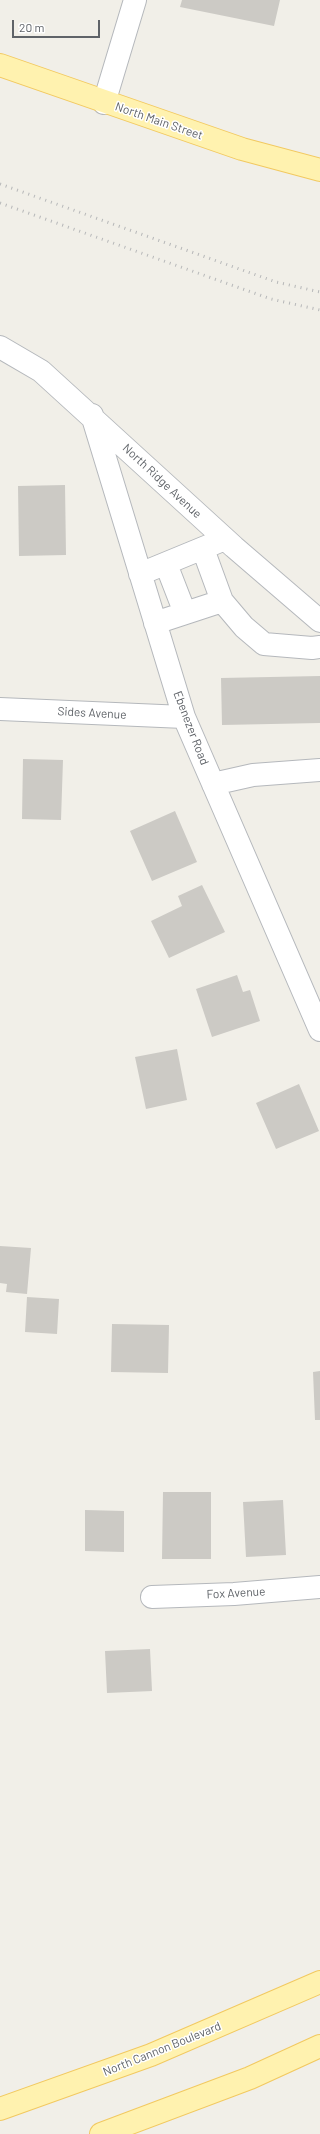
<!DOCTYPE html>
<style>
body{margin:0}
#map{position:relative;width:320px;height:2134px;overflow:hidden;background:#f1efe8;font-family:Barlow,sans-serif}
canvas{display:block}
.scale{position:absolute;left:12px;top:20px;width:88px;height:18px;box-sizing:border-box;border:2px solid #5f6368;border-top:0;padding-left:5px;font-size:12px;line-height:14px;white-space:nowrap;color:#5f6368;-webkit-text-stroke:3px #fff;paint-order:stroke}
</style>
<div id="map">
<canvas width="320" height="2134"></canvas>
<div class="scale">20 m</div>
</div>
<script>
const c = document.querySelector('canvas').getContext('2d');
c.lineJoin = 'round';
function fill(path, color) { c.fillStyle = color; c.fill(path, 'evenodd'); }
const shape = rows => new Path2D(rows.map(r => 'M' + r).join(''));
function stroke(path, color, width, dash) { c.strokeStyle = color; c.lineWidth = width; c.lineCap = dash ? 'butt' : 'round'; c.setLineDash(dash || []); c.stroke(path); }
function write(font, color, halo, rows, align = 'center') {
  c.font = font + ' Barlow,sans-serif'; c.lineWidth = 3; c.setLineDash([]); c.textBaseline = 'middle'; c.strokeStyle = halo; c.fillStyle = color; for (const [text, x, y, turn = 0] of rows) {
    c.save(); c.translate(x, y); c.rotate((+turn || 0) * Math.PI / 180); c.textAlign = isNaN(turn) ? turn : align; if (halo) c.strokeText(text, 0, 0); c.fillText(text, 0, 0); c.restore();
  }
}
fill(shape([
 [182,0,280,0,274,26,180,7],
 [65,485,66,555,19,556,18,486],
 [320,676,320,723,222,725,221,678],
 [23,759,63,760,61,820,22,819],
 [175,811,197,862,152,881,130,831],
 [202,885,225,932,169,958,151,921,182,906,178,896],
 [237,975,243,992,250,990,260,1021,212,1037,196,989],
 [177,1049,187,1100,146,1109,135,1057],
 [299,1084,319,1131,276,1149,256,1103],
 [0,1246,31,1248,27,1294,6,1292,7,1284,0,1283],
 [27,1297,59,1299,57,1334,25,1332],
 [112,1324,169,1325,168,1373,111,1372],
 [320,1371,320,1420,315,1420,313,1372],
 [163,1492,211,1492,211,1559,162,1559],
 [283,1500,286,1555,246,1557,243,1502],
 [85,1510,124,1511,124,1552,85,1551],
 [150,1649,152,1691,107,1693,105,1651]
]), '#cccac5');
const minor = shape([
 [104,103,135,0],
 [0,347,41,371,234,547,320,621],
 [92,415,184,717,320,1030],
 [203,549,222,601],
 [166,564,185,613],
 [140,574,225,539],
 [155,623,222,601,244,627,264,644,312,648,320,647],
 [0,709,184,717],
 [213,784,253,775,320,770],
 [152,1597,234,1594,320,1587]
]);
const major = shape([
 [0,65,242,149,320,170],
 [0,2109,151,2055,320,1982],
 [101,2134,250,2078,320,2046]
]);
stroke(minor, '#b5b8bc', 24);
stroke(major, '#f2c960', 24);
stroke(minor, '#fff', 22);
stroke(major, '#fff2af', 22);
stroke(shape([
 [0,184,276,282,320,292],
 [0,203,271,299,320,310]
]), '#b6b7b8', 3, [1, 5]);
write('12px', '#5f6368', '#fff', [
 ["North Main Street",159,121,19],
 ["North Ridge Avenue",162,481,43],
 ["Sides Avenue",92,713,3],
 ["Ebenezer Road",191,728,69],
 ["Fox Avenue",236,1593,-3],
 ["North Cannon Boulevard",162,2049,-22]
]);
</script>
